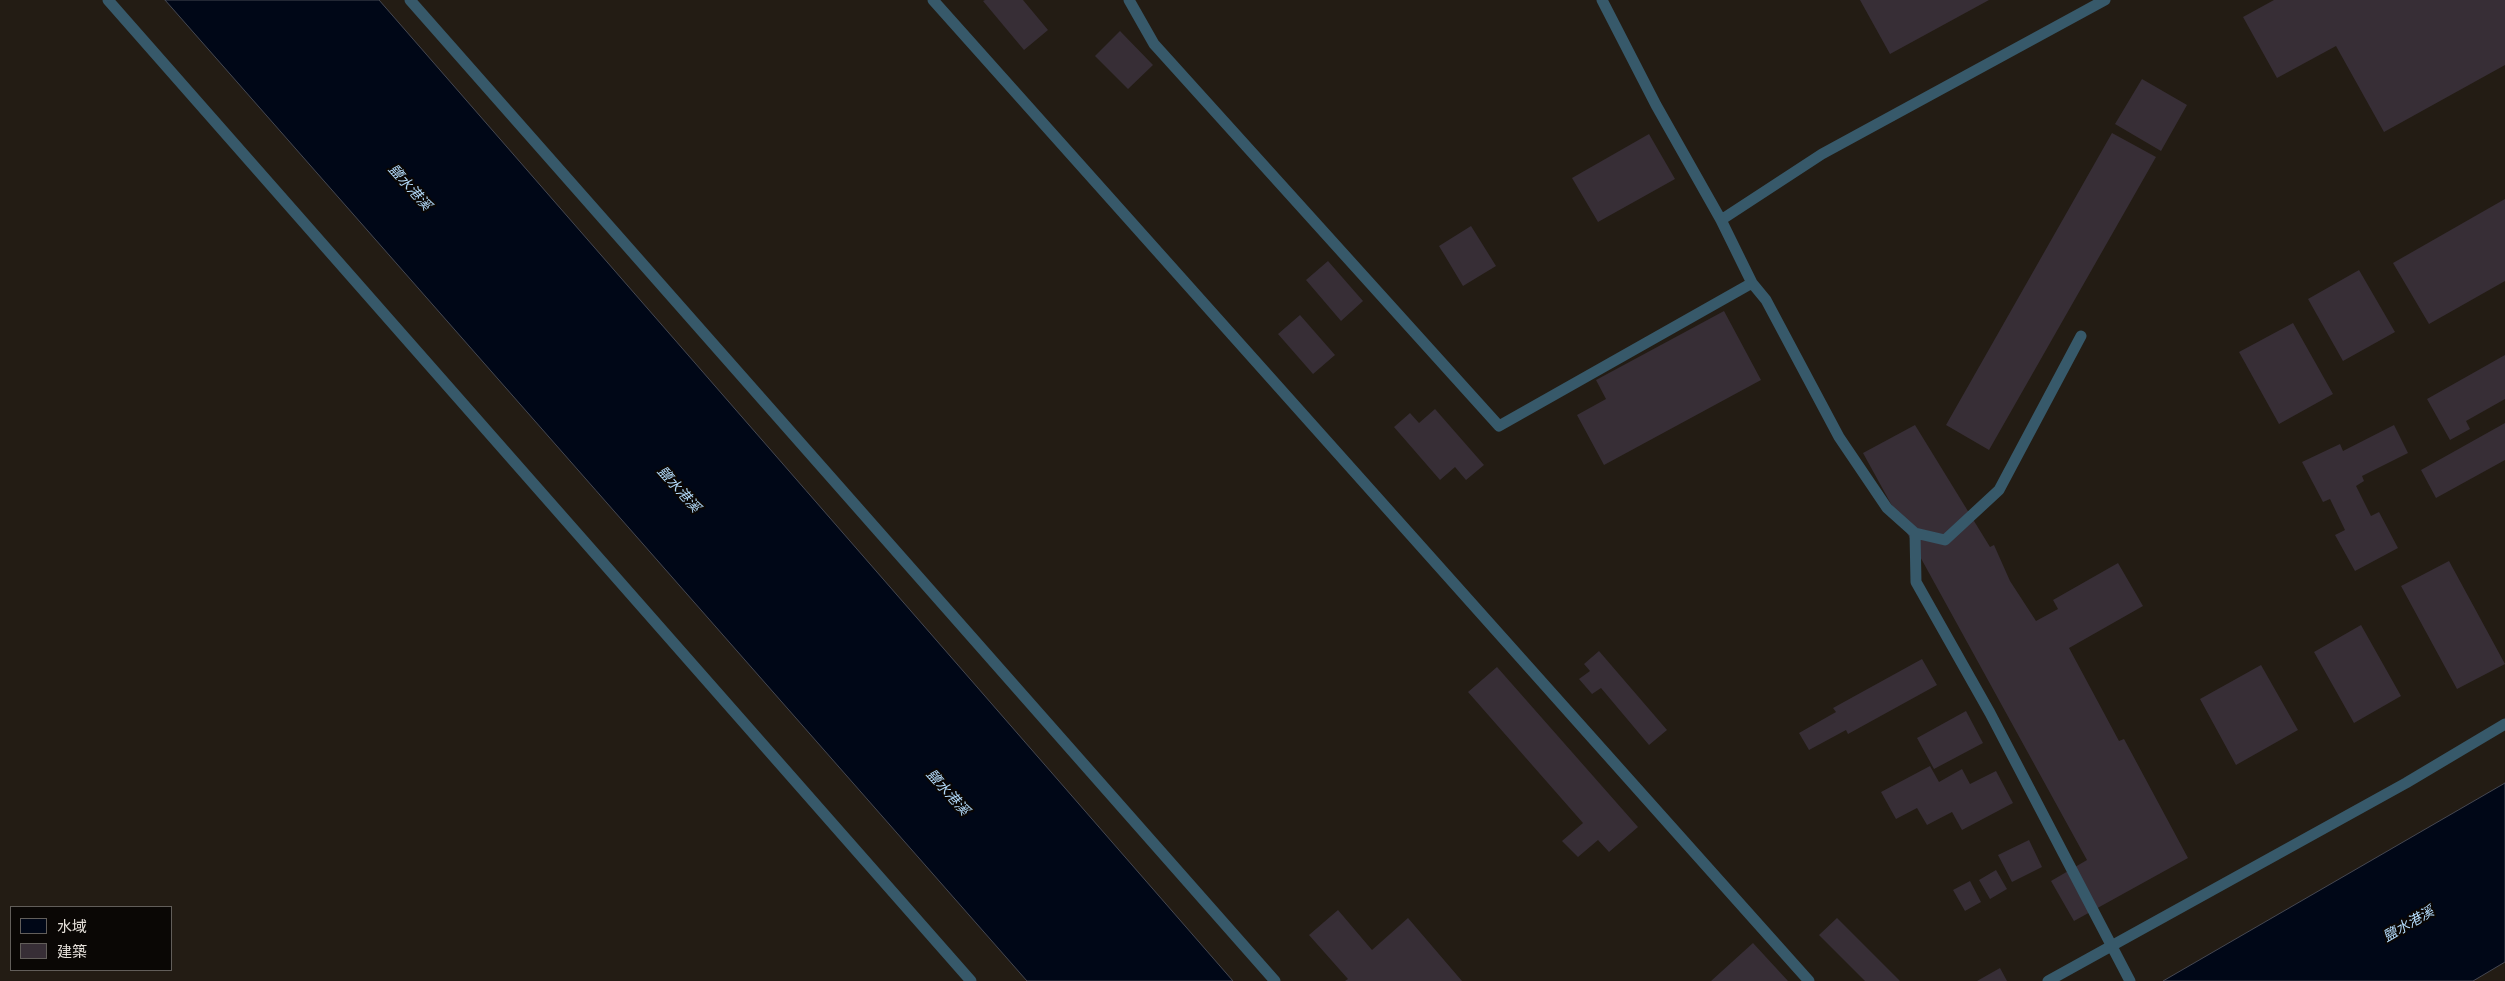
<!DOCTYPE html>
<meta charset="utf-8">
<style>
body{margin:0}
#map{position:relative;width:2505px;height:981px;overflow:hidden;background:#231c14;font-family:Roboto,"Noto Sans TC",sans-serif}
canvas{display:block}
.legend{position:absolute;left:10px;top:906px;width:162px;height:65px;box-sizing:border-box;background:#0a0705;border:1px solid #625e5a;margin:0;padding:6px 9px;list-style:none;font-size:15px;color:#e5e0da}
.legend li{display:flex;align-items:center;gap:10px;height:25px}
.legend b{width:25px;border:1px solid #625e5a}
</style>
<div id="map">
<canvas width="2505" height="981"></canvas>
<ul class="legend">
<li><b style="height:14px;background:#000717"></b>水域</li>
<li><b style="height:14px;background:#372e36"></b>建築</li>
</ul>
</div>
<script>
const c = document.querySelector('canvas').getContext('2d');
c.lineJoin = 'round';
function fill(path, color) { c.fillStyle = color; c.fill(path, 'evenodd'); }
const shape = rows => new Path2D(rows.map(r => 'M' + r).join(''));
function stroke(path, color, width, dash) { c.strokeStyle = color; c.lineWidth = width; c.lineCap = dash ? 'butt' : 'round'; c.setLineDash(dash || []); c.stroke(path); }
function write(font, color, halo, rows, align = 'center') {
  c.font = font + ' Roboto,"Noto Sans TC",sans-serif'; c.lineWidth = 4; c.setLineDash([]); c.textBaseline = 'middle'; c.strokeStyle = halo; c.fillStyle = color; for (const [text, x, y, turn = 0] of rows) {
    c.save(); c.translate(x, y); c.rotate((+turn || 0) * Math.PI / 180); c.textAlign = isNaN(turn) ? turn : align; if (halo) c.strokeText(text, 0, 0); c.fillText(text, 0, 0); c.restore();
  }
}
const water = shape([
 [165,0,379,0,1233,981,1027,981,165,0],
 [2505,783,2505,962,2473,981,2163,981,2505,783]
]);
fill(water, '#000717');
stroke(water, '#454852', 1);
fill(shape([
 [985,0,1023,0,1048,30,1024,50,983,1],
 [1860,0,1989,0,1890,54],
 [2274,0,2505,0,2505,65,2384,132,2336,46,2277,78,2243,17],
 [1120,31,1153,65,1128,89,1095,56],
 [2142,79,2187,105,2161,151,2115,124],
 [2112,133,2156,157,1989,450,1946,425],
 [1649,134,1675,179,1598,222,1572,178],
 [2505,199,2505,281,2429,324,2393,263],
 [1471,226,1496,266,1463,286,1439,246],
 [1328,261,1363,301,1341,321,1306,280],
 [2359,270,2395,332,2343,361,2308,299],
 [1724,311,1761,380,1604,465,1577,415,1606,399,1596,380],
 [1300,315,1335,355,1313,374,1278,334],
 [2293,323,2333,394,2279,424,2239,352],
 [2505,355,2505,399,2466,421,2470,429,2450,440,2427,399],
 [1435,409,1484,465,1466,480,1455,467,1440,480,1394,427,1410,413,1419,423],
 [2505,423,2505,460,2436,498,2421,470],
 [1915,425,1990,547,1994,545,2010,581,2036,621,2058,609,2053,600,2118,563,2143,606,2069,648,2119,741,2124,739,2188,858,2074,921,2051,881,2087,860,1863,453],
 [2394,425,2408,453,2362,476,2364,481,2356,486,2371,516,2379,512,2398,548,2355,571,2335,535,2345,530,2330,499,2323,502,2302,462,2340,444,2343,451],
 [2449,561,2505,664,2457,689,2401,586],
 [2361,625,2401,696,2354,723,2314,652],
 [1599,651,1667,730,1649,745,1601,688,1592,694,1579,679,1590,671,1584,664],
 [1922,659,1937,685,1848,734,1846,730,1809,750,1799,733,1836,712,1833,708],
 [2261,665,2298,730,2236,765,2200,699],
 [1497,667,1638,827,1609,852,1598,840,1578,857,1562,841,1583,823,1468,692],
 [1966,711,1983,743,1934,769,1917,738],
 [1930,766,1939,782,1962,769,1970,784,1996,771,2013,803,1962,830,1952,812,1927,825,1917,808,1896,819,1881,792],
 [2029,840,2042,867,2012,882,1998,855],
 [1996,870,2007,889,1990,899,1979,880],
 [1970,881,1981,902,1965,911,1953,890],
 [1338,910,1372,950,1408,918,1462,981,1345,981,1348,979,1309,935],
 [1837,918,1900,981,1865,981,1819,935],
 [1753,943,1788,981,1711,981],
 [2000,968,2007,981,1977,981]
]), '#372e36');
stroke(shape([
 [108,0,971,981],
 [410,0,1275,981],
 [933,0,1809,981],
 [1129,0,1154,44,1499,426,1752,283],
 [1602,0,1656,105,1721,220,1752,283,1766,300,1839,437,1887,508,1915,533,1945,540,1999,490,2081,336],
 [1721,220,1822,154,2105,0],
 [1915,533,1916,582,1990,713,2130,981],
 [2048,981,2406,783,2505,724]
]), '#37596a', 11);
write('italic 14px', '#b4dbfb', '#0a0705', [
 ["鹽水港溪",409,188,48],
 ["鹽水港溪",678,490,48],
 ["鹽水港溪",947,793,48],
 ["鹽水港溪",2409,925,-30]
]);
</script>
